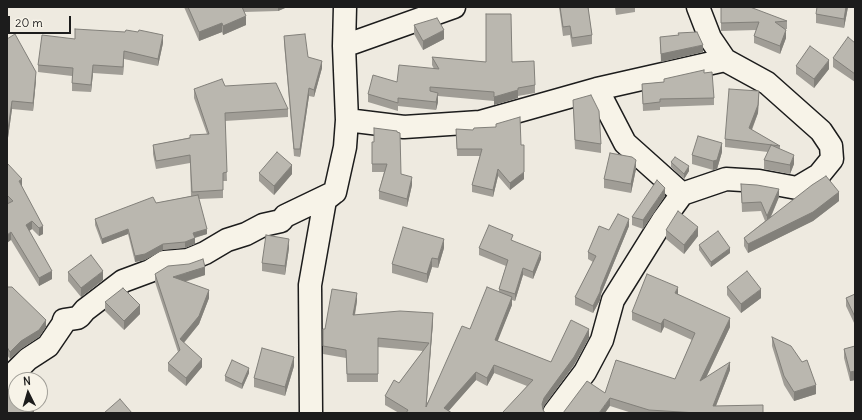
<!DOCTYPE html>
<style>
body{margin:0}
#map{position:relative;width:862px;height:420px;overflow:hidden;background:#eeeae0;font-family:Delius,sans-serif}
canvas{display:block}
.frame{position:absolute;inset:0;border:8px solid #1c1c1c;pointer-events:none}
.north{position:absolute;left:8px;top:372px;width:40px;height:40px;box-sizing:border-box;background:#f7f3e8;border:1px solid #9f9d96;border-radius:50%;rotate:355deg;font-size:11px;font-weight:700;line-height:16px;text-align:center;color:#1c1c1c}
.north::after{content:'';display:block;margin:auto;width:14px;height:18px;background:#1c1c1c;clip-path:polygon(50% 0,100% 100%,50% 72%,0 100%)}
.scale{position:absolute;left:8px;top:16px;width:63px;height:18px;box-sizing:border-box;border:2px solid #1c1c1c;border-top:0;padding-left:5px;font-size:12px;line-height:14px;white-space:nowrap;color:#1c1c1c;-webkit-text-stroke:3px #f7f3e8;paint-order:stroke}
</style>
<div id="map">
<canvas width="862" height="420"></canvas>
<div class="frame"></div>
<div class="north">N</div>
<div class="scale">20 m</div>
</div>
<script>
const c = document.querySelector('canvas').getContext('2d');
c.lineJoin = 'round';
const shape = rows => new Path2D(rows.map(r => 'M' + r).join(''));
function stroke(path, color, width, dash) { c.strokeStyle = color; c.lineWidth = width; c.lineCap = dash ? 'butt' : 'round'; c.setLineDash(dash || []); c.stroke(path); }
function fill(path, color) { c.fillStyle = color; c.fill(path, 'evenodd'); }
const minor = shape([
 [344,46,454,7],
 [597,89,625,143,682,194,726,179,759,181,797,188,819,175,832,159,831,146,821,131,767,83,725,60,710,38,698,7],
 [347,120,404,127,480,122,597,89,725,60],
 [7,380,28,359,48,346,63,324,64,320,77,318,80,316,85,310,123,281,150,271,164,262,188,260,205,253,227,240,246,234,263,225,281,221,285,216,335,192],
 [311,413,310,285,325,200,335,192,345,147,347,120,344,46,345,7],
 [554,413,585,372,602,340,613,300,663,220,682,194]
]);
stroke(minor, '#1c1c1c', 25);
stroke(minor, '#f7f3e8', 22);
fill(shape([
 [184,7,285,7,285,8,278,11,244,12,246,25,223,35,222,32,199,41],
 [559,7,588,7,592,35,592,44,572,47,570,35,563,36],
 [615,7,635,7,635,12,616,15],
 [721,7,787,21,787,29,785,29,786,38,780,54,754,43,754,36,756,30,721,31],
 [848,7,844,28,816,23,816,14],
 [414,25,444,39,423,50,414,34],
 [284,36,308,57,322,68,314,97,309,96,300,157,294,156,284,43],
 [660,37,703,52,661,62,660,44],
 [7,39,36,80,33,111,12,109,7,145],
 [163,43,158,66,124,59,123,75,93,73,91,92,72,91,72,76,38,72,38,65],
 [855,43,855,82,833,67,833,58],
 [432,57,486,62,512,62,535,85,535,93,518,96,518,98,494,105,494,101,438,96,438,102,436,110,398,106,398,111,368,102,368,94,397,82,434,69,432,65],
 [796,66,829,69,814,88,796,74],
 [704,73,714,98,714,105,660,107,660,110,643,111,642,84,664,82],
 [225,86,288,109,288,117,225,121,227,181,223,181,223,198,199,199,207,234,195,238,195,244,185,248,163,250,145,260,135,262,128,234,102,244,95,225,95,219,156,203,191,196,190,163,156,169,153,154,153,145,207,134,194,98,194,89],
 [759,98,758,113,752,130,780,146,780,149,794,164,790,174,764,169,764,160,768,152,725,147,725,139],
 [573,100,601,144,601,153,575,149],
 [456,129,524,179,510,190,498,176,493,197,472,192,472,185,480,156,457,156],
 [372,142,401,174,412,185,407,207,379,199,379,191,384,172,372,172],
 [722,152,717,169,713,170,692,164,692,155],
 [671,162,689,171,684,179,671,167],
 [7,163,22,187,43,234,39,236,32,229,29,231,52,279,39,286,11,240,7,204],
 [636,169,631,193,604,188,604,179],
 [259,173,292,174,274,195,259,181],
 [741,184,779,197,771,217,839,201,813,221,748,253,744,246,744,238,765,221,761,211,742,212],
 [665,196,643,229,632,225,632,217],
 [629,226,601,294,600,300,593,313,575,305,575,297,593,262,588,259,588,252,609,230],
 [666,230,698,236,684,254,666,239],
 [513,241,541,259,533,279,523,275,515,301,512,300,512,305,497,341,551,362,589,338,574,365,544,406,543,409,545,413,503,413,527,386,494,373,487,386,476,380,448,411,452,413,399,413,385,405,385,396,399,383,423,351,378,347,378,382,347,382,346,358,323,354,323,329,325,329,357,301,355,315,433,322,426,405,470,329,499,292,499,289,506,266,479,255,479,248],
 [699,245,730,253,711,267,699,250],
 [289,248,285,275,262,271,262,263],
 [444,248,438,268,432,267,427,283,392,273,392,264],
 [68,272,103,280,81,297,68,281],
 [155,274,205,275,185,282,209,298,199,324,184,343,202,367,186,386,168,371,168,363,178,352,155,282],
 [7,287,46,327,39,337,21,349,10,359,7,355],
 [727,287,761,298,741,313,727,295],
 [678,294,730,327,706,378,730,370,716,406,763,413,632,413,610,406,605,393,675,379,692,340,664,327,661,333,632,320,632,312],
 [855,294,855,325,846,306,846,298],
 [105,302,140,314,124,330,105,311],
 [772,337,816,394,794,401,784,385,772,346],
 [855,346,855,380,850,381,844,358,844,349],
 [294,366,285,396,254,387,254,378],
 [249,373,242,389,225,381,225,376]
]), '#a09d96');
fill(shape([
 [278,7,285,7,285,8,278,11],
 [846,7,848,7,844,28,844,19],
 [246,16,246,25,223,35,223,26],
 [222,23,222,32,199,41,199,32],
 [444,30,444,39,423,50,423,41],
 [786,30,786,38,780,54,780,46],
 [163,35,163,43,158,66,158,59],
 [703,45,703,52,661,62,661,54],
 [124,51,124,59,123,75,123,67],
 [829,60,829,69,814,88,814,79],
 [322,61,322,68,314,97,314,90],
 [93,65,93,73,91,92,91,85],
 [36,72,36,80,33,111,33,103],
 [309,88,309,96,300,157,300,149],
 [518,90,518,98,494,105,494,97],
 [759,91,758,113,749,136,749,128],
 [438,93,438,102,436,110,436,102],
 [12,101,12,109,7,145,7,137],
 [722,143,722,152,717,169,713,170,713,161],
 [794,155,794,164,790,174,790,165],
 [636,160,636,169,631,193,631,184],
 [292,165,292,174,274,195,274,186],
 [689,166,689,171,684,179,684,174],
 [498,169,498,176,493,197,493,190],
 [524,172,524,179,510,190,510,183],
 [412,177,412,185,407,207,407,199],
 [22,179,22,187,19,181],
 [665,188,665,196,643,229,643,220],
 [779,189,779,197,767,225,767,216],
 [839,192,839,201,813,221,748,253,748,244],
 [629,219,629,226,601,294,600,300,593,313,593,306],
 [32,221,32,229,26,233,26,225],
 [43,226,43,234,39,236,39,228],
 [698,227,698,236,684,254,684,245],
 [128,229,128,234,102,244,102,239],
 [207,229,207,234,193,238,193,233],
 [11,232,11,240,7,243,7,235],
 [195,238,195,244,185,248,185,242],
 [289,239,289,248,285,275,285,266],
 [444,239,444,248,438,268,438,259],
 [163,244,163,250,145,260,135,262,135,256],
 [730,248,730,253,711,267,711,262],
 [541,252,541,259,533,279,533,272],
 [432,258,432,267,427,283,427,274],
 [205,267,205,275,173,285,173,277],
 [523,268,523,275,515,301,515,294],
 [52,271,52,279,39,286,39,278],
 [103,271,103,280,81,297,81,288],
 [678,287,678,296,675,293],
 [761,289,761,298,741,313,741,304],
 [209,290,209,298,199,324,180,347,180,339],
 [357,293,357,301,353,323,353,315],
 [512,297,512,305,495,348,495,340],
 [140,305,140,314,124,330,124,321],
 [433,313,433,322,426,413,426,407],
 [730,318,730,327,700,390,700,381],
 [664,319,664,327,661,333,661,324],
 [46,320,46,327,39,337,21,349,10,359,10,352,21,341],
 [589,329,589,338,574,365,544,406,542,412,542,404,544,398],
 [294,357,294,366,285,396,285,387],
 [202,359,202,367,186,386,186,378],
 [730,362,730,370,713,413,713,406],
 [494,365,494,373,487,386,487,378],
 [249,368,249,373,242,389,242,384],
 [855,371,855,380,850,381,850,372],
 [476,372,476,380,447,413,444,408],
 [816,385,816,394,794,401,794,392],
 [610,398,610,406,605,413,599,413],
 [34,404,34,413,24,413]
]), '#82807a');
const building = shape([
 [188,7,242,7,246,16,223,26,222,23,199,32,188,7],
 [560,7,588,7,592,35,572,38,570,26,563,27,560,7],
 [721,7,750,7,787,21,775,22,786,30,780,46,754,36,759,22,721,23,721,7],
 [817,7,846,7,844,19,816,14,817,7],
 [486,14,511,14,512,62,534,61,535,85,518,88,518,90,494,97,494,92,430,87,430,91,438,93,436,102,398,98,398,103,368,94,373,75,397,82,399,65,439,69,432,57,486,62,486,14],
 [437,18,444,30,423,41,414,25,437,18],
 [75,29,125,32,126,30,138,32,139,30,163,35,158,59,124,51,123,67,93,65,91,85,72,83,73,68,38,65,42,35,75,39,75,29],
 [697,32,703,45,661,54,660,37,679,35,678,33,697,32],
 [15,34,36,72,33,103,12,101,7,137,7,39,15,34],
 [305,34,308,57,322,61,314,90,309,88,300,149,294,149,284,36,305,34],
 [848,37,855,43,855,74,833,58,848,37],
 [810,46,829,60,814,79,796,66,810,46],
 [704,70,704,73,712,72,714,98,660,99,660,102,643,104,642,84,664,82,664,79,704,70],
 [222,79,225,86,276,83,288,109,225,113,227,172,223,173,223,190,192,192,190,155,156,161,153,145,190,138,190,135,209,134,194,89,222,79],
 [729,89,759,91,758,105,749,128,780,146,725,139,729,89],
 [591,95,599,111,601,144,575,140,573,100,591,95],
 [520,117,521,145,524,145,524,172,510,183,498,169,493,190,472,185,482,149,457,149,456,129,473,130,474,128,496,127,496,124,520,117],
 [374,128,397,131,397,132,400,133,401,174,412,177,407,199,379,191,387,164,372,164,372,142,374,142,374,128],
 [698,136,722,143,717,160,713,161,692,155,698,136],
 [771,145,794,155,790,165,764,160,771,145],
 [277,152,292,165,274,186,259,173,277,152],
 [610,153,632,157,636,160,631,184,604,179,610,153],
 [675,157,689,166,684,174,671,162,675,157],
 [7,163,22,179,19,181,43,226,39,228,32,221,26,225,52,271,39,278,11,232,7,235,7,204,13,201,7,195,7,163],
 [826,176,839,192,813,212,748,244,744,238,812,185,826,176],
 [657,180,665,188,643,220,632,217,657,180],
 [741,184,757,185,779,189,767,216,761,202,742,203,741,184],
 [198,195,207,229,193,233,195,238,185,242,163,244,145,254,135,256,128,229,102,239,95,219,153,197,156,203,198,195],
 [678,211,698,227,684,245,666,230,678,211],
 [618,214,629,219,601,287,600,292,593,306,575,297,596,256,588,252,599,226,609,230,618,214],
 [489,225,513,235,511,240,541,252,533,272,523,268,515,294,499,289,508,260,479,248,489,225],
 [403,227,444,239,438,259,432,258,427,274,392,264,403,227],
 [718,231,730,248,711,262,699,245,718,231],
 [266,235,289,239,285,266,262,263,266,235],
 [91,255,103,271,81,288,68,272,91,255],
 [203,259,205,267,173,277,209,290,199,316,180,339,202,359,186,378,168,363,180,350,155,274,168,266,189,264,203,259],
 [747,271,761,289,741,304,727,287,747,271],
 [647,274,678,287,675,293,730,318,700,381,730,362,713,406,763,405,763,413,697,413,649,410,610,398,599,413,563,413,587,381,605,393,616,360,675,379,695,333,664,319,661,324,632,312,647,274],
 [7,287,12,287,46,320,39,330,21,341,10,352,7,347,7,287],
 [487,287,512,297,495,340,551,362,571,320,589,329,574,357,544,398,542,404,543,410,545,413,504,413,503,412,533,380,494,365,487,378,476,372,444,408,452,413,406,413,408,410,385,396,394,380,399,383,429,343,378,338,378,374,347,374,346,350,323,346,323,329,325,329,332,289,357,293,353,315,400,311,433,313,426,407,462,326,470,329,487,287],
 [123,288,140,305,124,321,105,302,123,288],
 [855,294,855,317,846,298,855,294],
 [772,337,791,346,802,362,807,360,816,385,794,392,784,376,772,337],
 [855,346,855,371,850,372,844,349,855,346],
 [262,348,294,357,285,387,254,378,262,348],
 [232,360,249,368,242,384,225,376,232,360],
 [16,382,16,404,34,404,24,413,7,413,7,391,16,382],
 [120,399,132,413,104,413,120,399]
]);
fill(building, '#bab7af');
stroke(building, '#82807a', 1);
</script>
